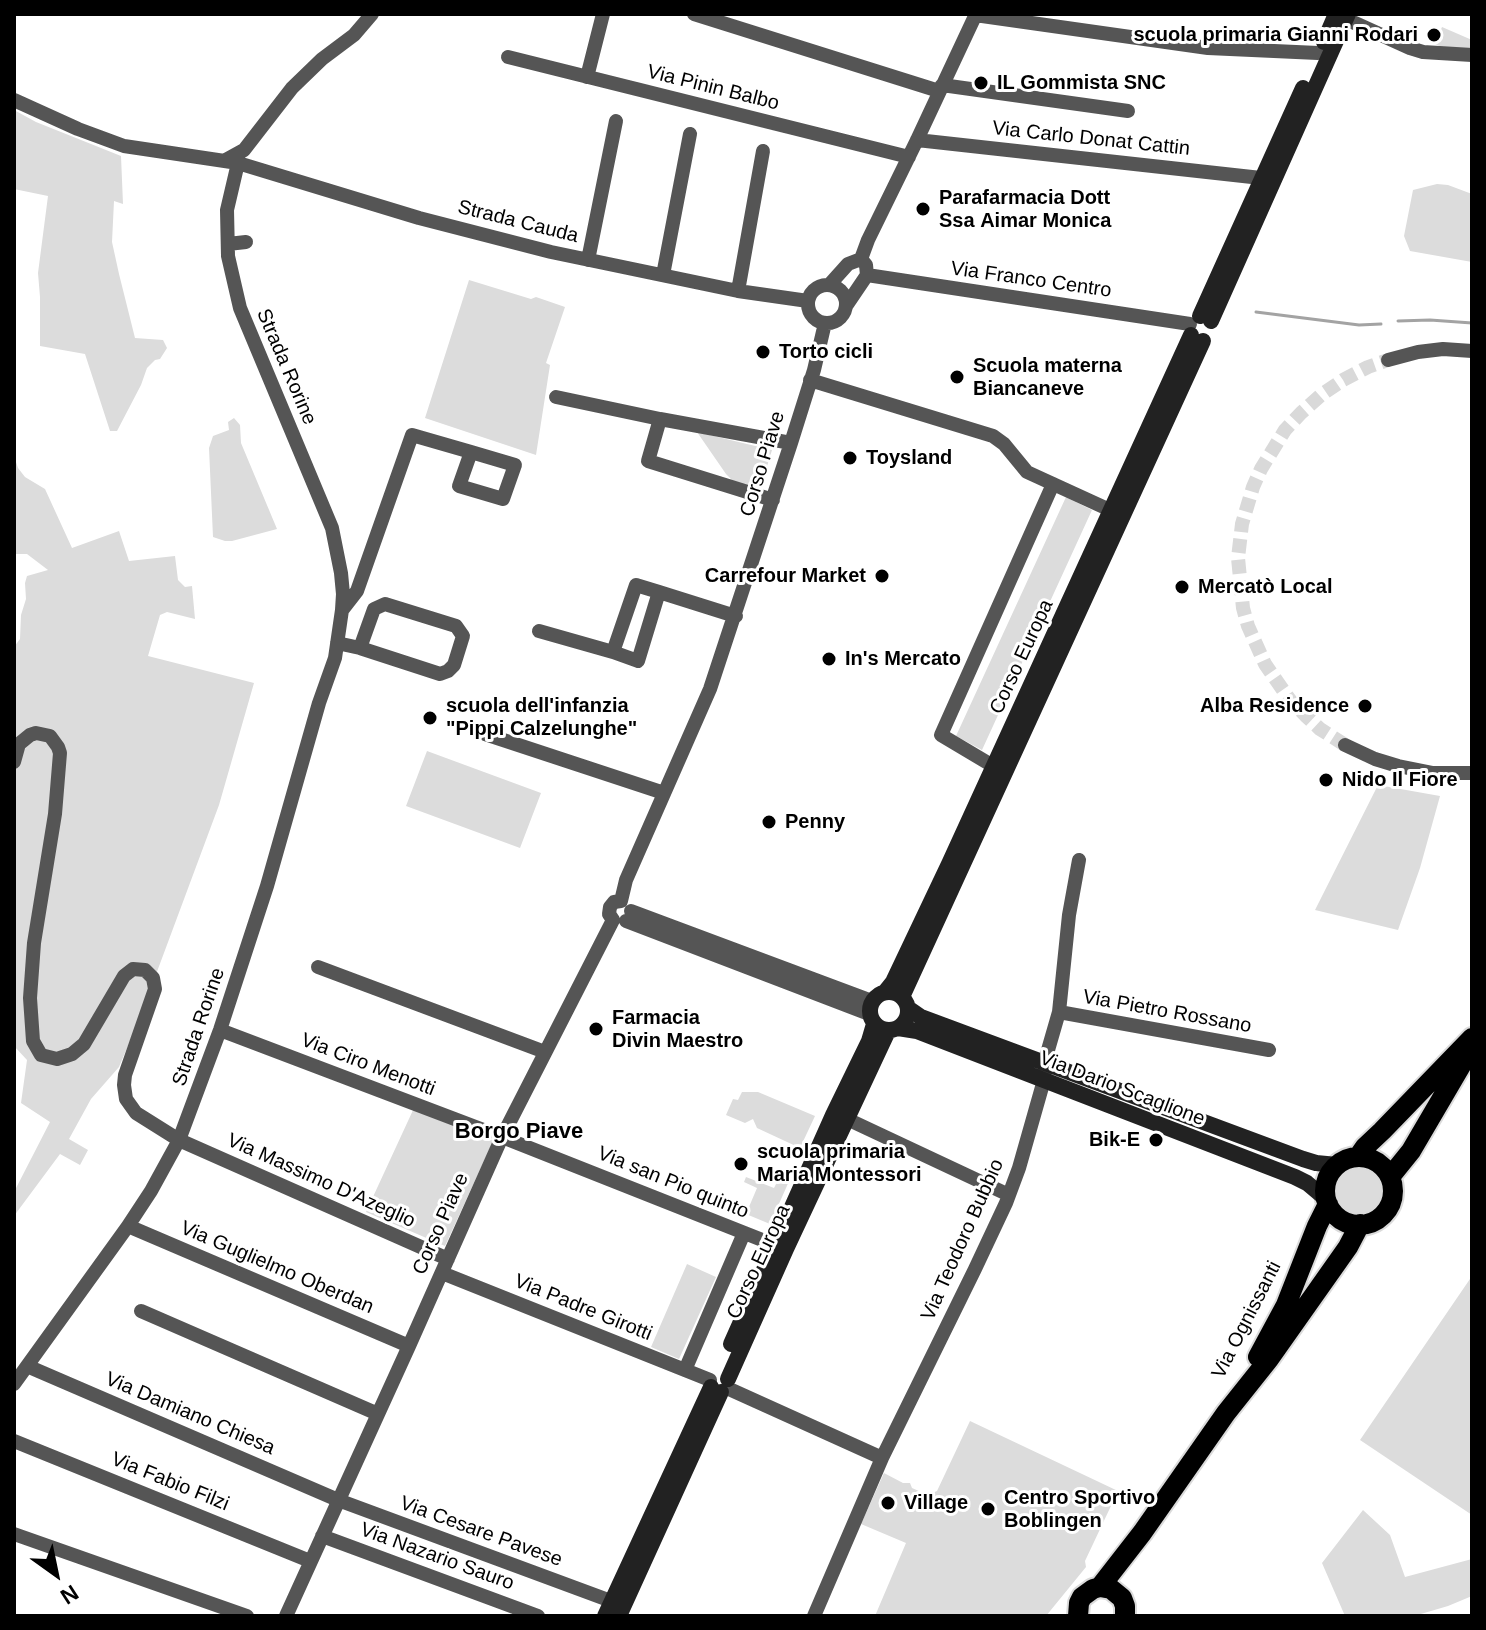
<!DOCTYPE html>
<meta charset="utf-8">
<style>
body{margin:0}
#map{position:relative;width:1486px;height:1630px;overflow:hidden;background:#fff;font-family:Helvetica,sans-serif}
canvas{display:block}
.frame{position:absolute;inset:0;border:16px solid #000;pointer-events:none}
.north{position:absolute;left:16px;top:1534px;width:80px;height:80px;-webkit-text-stroke:6px #fff;paint-order:stroke;rotate:147deg;font-size:22px;font-weight:700;line-height:32px;text-align:center;color:#000}
.north::after{content:'';display:block;margin:auto;width:28px;height:36px;background:#000;clip-path:polygon(50% 0,100% 100%,50% 72%,0 100%)}
</style>
<div id="map">
<canvas width="1486" height="1630"></canvas>
<div class="frame"></div>
<div class="north">N</div>
</div>
<script>
const c = document.querySelector('canvas').getContext('2d');
c.lineJoin = 'round';
function fill(path, color) { c.fillStyle = color; c.fill(path, 'evenodd'); }
const shape = rows => new Path2D(rows.map(r => 'M' + r).join(''));
function stroke(path, color, width, dash) { c.strokeStyle = color; c.lineWidth = width; c.lineCap = dash ? 'butt' : 'round'; c.setLineDash(dash || []); c.stroke(path); }
function write(font, color, halo, rows, align = 'center') {
  c.font = font + ' Helvetica,sans-serif'; c.lineWidth = 6; c.setLineDash([]); c.textBaseline = 'middle'; c.strokeStyle = halo; c.fillStyle = color; for (const [text, x, y, turn = 0] of rows) {
    c.save(); c.translate(x, y); c.rotate((+turn || 0) * Math.PI / 180); c.textAlign = isNaN(turn) ? turn : align; if (halo) c.strokeText(text, 0, 0); c.fillText(text, 0, 0); c.restore();
  }
}
fill(shape([
 [1442,27,1472,40,1472,50,1447,49,1435,44],
 [14,110,36,122,121,156,123,204,114,201,112,242,119,274,135,338,163,340,167,348,160,359,155,360,147,368,141,385,117,431,110,431,85,354,40,346,40,297,38,273,48,196,14,189],
 [1437,184,1448,185,1472,194,1472,262,1410,251,1404,236,1413,190],
 [469,280,531,299,536,297,565,307,546,363,550,365,536,455,425,418],
 [234,418,240,425,241,443,277,529,232,541,225,541,213,537,209,448,213,436,229,430,228,422],
 [697,432,772,450,760,489,734,482,726,474],
 [14,456,18,468,25,477,45,489,72,548,119,531,129,561,175,556,178,580,185,587,192,586,195,619,167,612,160,615,148,656,254,683,219,805,142,1012,119,1067,91,1099,69,1139,88,1150,80,1165,60,1154,14,1216,14,1192,50,1122,21,1103,27,1060,14,1046,14,647,20,639,21,615,26,599,25,583,27,576,48,570,27,554,14,554],
 [1066,497,1092,510,982,750,956,736],
 [427,751,541,793,520,848,406,806],
 [1378,785,1440,796,1420,868,1398,930,1315,910],
 [742,1092,758,1092,815,1116,800,1148,757,1128,753,1119,745,1123,726,1115,733,1099,738,1100],
 [414,1108,494,1139,445,1246,366,1212],
 '1334 1191a25 25 0 1 1 50 0a25 25 0 1 1-50 0Z',
 [781,1174,790,1179,770,1224,746,1214,757,1188,744,1182,746,1177,774,1188],
 [687,1264,716,1277,679,1359,651,1347],
 [1472,1276,1472,1515,1360,1440],
 [970,1421,1118,1491,1085,1561,1086,1567,1046,1616,875,1616,906,1543,861,1524,884,1473,903,1483,910,1483,912,1488,928,1495,937,1491],
 [1363,1510,1390,1535,1405,1577,1472,1559,1472,1596,1448,1606,1414,1616,1345,1616,1322,1563]
]), '#dcdcdc');
stroke(shape([
 [1256,312,1359,325,1381,324],
 [1398,321,1430,320,1472,323]
]), '#a3a3a3', 3);
stroke(shape([
 [1345,745,1320,729,1306,716,1290,700,1265,664,1248,626,1243,608,1238,558,1242,524,1253,487,1261,469,1285,430,1301,413,1321,395,1343,380,1368,367,1388,360]
]), '#d9d9d9', 14, [14, 7]);
const primary = shape([
 [1358,1157,1365,1147,1382,1131,1472,1038],
 '1325 1191a34 34 0 1 1 68 0a34 34 0 1 1-68 0Z',
 [1390,1177,1411,1151,1469,1052],
 [1258,1357,1286,1305,1317,1226,1328,1204],
 [1100,1587,1142,1533,1226,1413,1269,1359,1348,1247,1360,1224],
 [1078,1616,1079,1603,1082,1597,1093,1589,1100,1587,1111,1589,1122,1598,1125,1606,1125,1616]
]);
stroke(primary, '#dbdbdb', 24);
stroke(shape([
 [694,14,939,91],
 [975,15,1208,48,1318,53],
 [1346,19,1410,48,1423,52,1472,55],
 [508,57,909,157],
 [587,77,603,14],
 [942,85,1128,111],
 [14,100,78,129,124,146,238,163,419,218,551,252,738,291,808,301],
 [917,140,1261,178],
 [224,161,244,150,292,88,322,59,354,35,372,14],
 [228,244,246,242],
 [588,260,616,121],
 [663,275,690,134],
 [867,275,1190,324],
 [830,284,848,264,861,259],
 '808 304a19 19 0 1 1 38 0a19 19 0 1 1-38 0Z',
 [738,291,763,151],
 [846,306,867,275,866,265,861,259,868,240,917,140,976,14],
 [1388,360,1418,352,1443,349,1472,351],
 [810,380,993,436,1004,444,1027,472,1110,510],
 [556,397,660,419,791,443],
 [660,419,648,461,773,500],
 [659,592,638,661,613,652,636,585,659,592,732,615,736,616],
 [343,609,357,591,412,435,471,452,515,465,503,499,459,486,471,452],
 [539,631,613,652],
 [337,643,360,648,440,674,448,671,454,665,463,636,456,626,385,604,374,609,360,648],
 [485,734,664,793],
 [1345,745,1375,759,1398,766,1433,773,1472,773],
 [14,762,19,744,30,735,36,733,50,736,58,747,60,753,55,814,34,943,30,998,33,1041,41,1055,57,1059,72,1054,84,1044,124,976,133,969,145,970,153,978,155,989,125,1075,124,1085,126,1099,136,1113,179,1140,448,1259],
 [988,763,941,735,1053,484],
 [631,911,872,1001],
 [626,921,869,1014],
 [318,967,545,1052],
 [1059,1012,1269,1050],
 [220,1030,502,1137,785,1249],
 [847,1119,1009,1195],
 [128,1226,409,1346],
 [442,1273,710,1380],
 [141,1311,378,1414],
 [27,1366,338,1500,611,1601],
 [685,1370,744,1233],
 [14,1384,128,1226,151,1191,179,1140,220,1030,267,886,319,703,335,658,342,610,343,594,341,573,332,528,240,308,228,256,227,210,238,163],
 [727,1388,882,1458],
 [14,1441,310,1561],
 [14,1534,247,1616],
 [322,1536,538,1616],
 [286,1616,409,1346,502,1137,613,920,609,914,610,907,614,902,621,901,626,880,710,689,791,443,814,370,825,323],
 [814,1616,882,1458,975,1269,1006,1203,1019,1168,1044,1080,1046,1057,1059,1012,1069,915,1079,860]
]), '#555', 14);
stroke(shape([
 [1324,42,1336,14],
 [1200,316,1303,88],
 [1211,321,1348,14],
 '870 1011a19 19 0 1 1 38 0a19 19 0 1 1-38 0Z',
 [885,992,893,982,949,864,1191,335],
 [902,997,1203,341],
 [908,1008,921,1017,1303,1159,1316,1163,1337,1165],
 [898,1028,917,1031,1295,1177,1307,1183,1326,1199],
 [731,1344,833,1115,869,1041,874,1024],
 [728,1379,786,1249,888,1031],
 [605,1616,711,1387],
 [619,1616,721,1392]
]), '#222', 16);
stroke(primary, '#000', 20);
for (const [x, y, r, color] of [
 [1434,35,8,"#000"],
 [981,83,8,"#000"],
 [923,209,8,"#000"],
 [763,352,8,"#000"],
 [957,377,8,"#000"],
 [850,458,8,"#000"],
 [882,576,8,"#000"],
 [1182,587,8,"#000"],
 [829,659,8,"#000"],
 [1365,706,8,"#000"],
 [430,718,8,"#000"],
 [1326,780,8,"#000"],
 [769,822,8,"#000"],
 [596,1029,8,"#000"],
 [1156,1140,8,"#000"],
 [741,1164,8,"#000"],
 [888,1503,8,"#000"],
 [988,1509,8,"#000"]
]) { const dot = new Path2D(); dot.arc(x, y, r, 0, 2 * Math.PI); c.fillStyle = color; c.fill(dot); stroke(dot, '#fff', 3); }
write('bold 20px', '#000', '#fff', [
 ["scuola primaria Gianni Rodari",1418,35,"right"],
 ["IL Gommista SNC",997,83],
 ["Parafarmacia Dott",939,198],
 ["Ssa Aimar Monica",939,221],
 ["Torto cicli",779,352],
 ["Scuola materna",973,366],
 ["Biancaneve",973,389],
 ["Toysland",866,458],
 ["Carrefour Market",866,576,"right"],
 ["Mercatò Local",1198,587],
 ["In's Mercato",845,659],
 ["scuola dell'infanzia",446,706],
 ["\"Pippi Calzelunghe\"",446,729],
 ["Alba Residence",1349,706,"right"],
 ["Nido Il Fiore",1342,780],
 ["Penny",785,822],
 ["Farmacia",612,1018],
 ["Divin Maestro",612,1041],
 ["Bik-E",1140,1140,"right"],
 ["scuola primaria",757,1152],
 ["Maria Montessori",757,1175],
 ["Centro Sportivo",1004,1498],
 ["Boblingen",1004,1521],
 ["Village",904,1503]
], 'left');
write('20px', '#000', '#fff', [
 ["Via Pinin Balbo",713,88,14],
 ["Via Carlo Donat Cattin",1091,139,6],
 ["Strada Cauda",518,222,14],
 ["Via Franco Centro",1031,280,8],
 ["Strada Rorine",286,367,67],
 ["Corso Piave",763,464,-73],
 ["Corso Europa",1022,657,-65],
 ["Via Pietro Rossano",1167,1012,10],
 ["Strada Rorine",199,1027,-71],
 ["Via Ciro Menotti",368,1065,21],
 ["Via Dario Scaglione",1122,1089,21],
 ["Via Massimo D'Azeglio",321,1181,24],
 ["Via san Pio quinto",673,1183,22],
 ["Corso Piave",441,1224,-66],
 ["Via Teodoro Bubbio",963,1240,-66],
 ["Corso Europa",759,1262,-65],
 ["Via Guglielmo Oberdan",277,1268,23],
 ["Via Padre Girotti",583,1308,22],
 ["Via Ognissanti",1247,1320,-63],
 ["Via Damiano Chiesa",190,1414,23],
 ["Via Fabio Filzi",170,1482,22],
 ["Via Cesare Pavese",481,1532,20],
 ["Via Nazario Sauro",437,1557,20]
]);
write('bold 22px', '#000', '#fff', [
 ["Borgo Piave",519,1132]
]);
</script>
